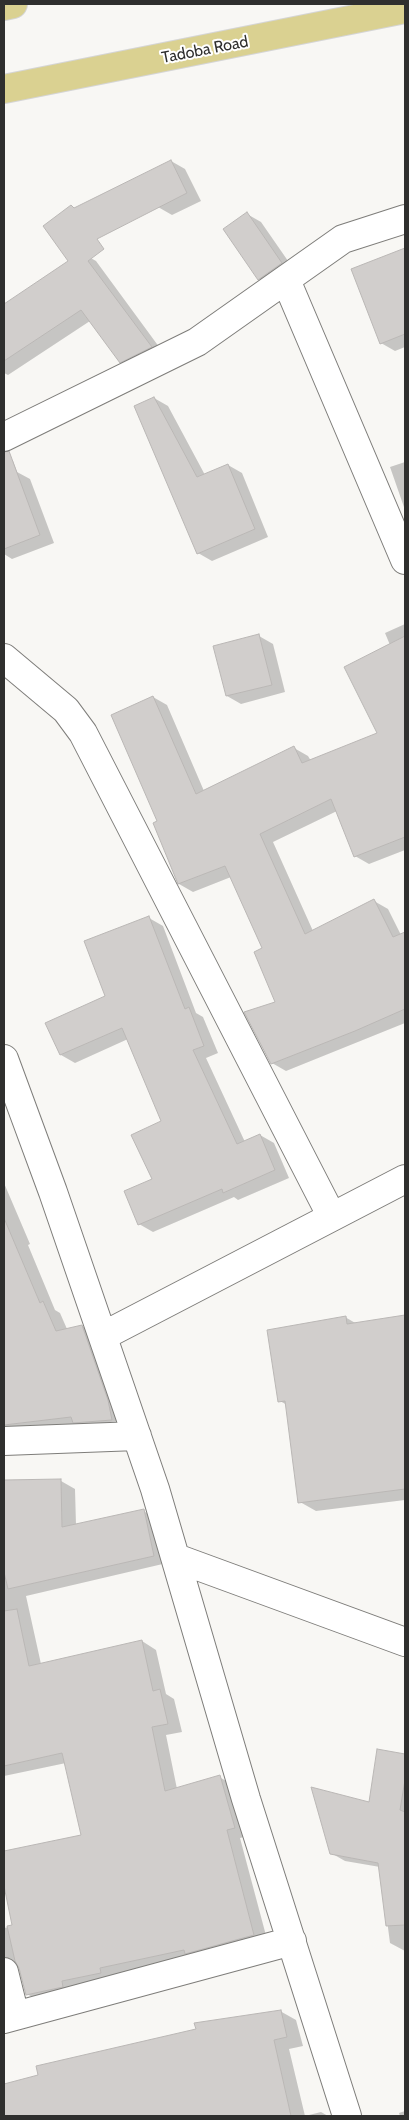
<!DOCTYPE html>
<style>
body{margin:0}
#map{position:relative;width:409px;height:2120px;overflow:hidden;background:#f8f7f4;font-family:Cabin,sans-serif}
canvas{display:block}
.frame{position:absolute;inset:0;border:5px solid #2f2f2e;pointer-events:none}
</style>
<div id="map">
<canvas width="409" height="2120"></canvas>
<div class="frame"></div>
</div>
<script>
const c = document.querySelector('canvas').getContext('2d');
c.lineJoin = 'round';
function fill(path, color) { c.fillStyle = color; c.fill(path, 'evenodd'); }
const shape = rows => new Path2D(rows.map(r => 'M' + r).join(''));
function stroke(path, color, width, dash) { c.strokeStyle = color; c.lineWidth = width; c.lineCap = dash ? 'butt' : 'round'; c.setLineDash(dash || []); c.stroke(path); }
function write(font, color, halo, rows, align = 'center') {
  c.font = font + ' Cabin,sans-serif'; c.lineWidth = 4; c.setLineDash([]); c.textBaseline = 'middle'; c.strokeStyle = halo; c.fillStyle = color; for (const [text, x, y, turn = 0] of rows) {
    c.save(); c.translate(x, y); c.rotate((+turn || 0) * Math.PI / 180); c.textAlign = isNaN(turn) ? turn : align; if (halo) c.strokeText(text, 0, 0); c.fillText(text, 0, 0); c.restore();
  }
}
fill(shape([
 [171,161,185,169,201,201,172,215,158,207],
 [247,214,261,222,295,271,273,287,259,279],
 [401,251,405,253,405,347,395,351,381,343],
 [82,253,96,261,165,355,134,370,120,362,90,321,8,375,4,373,4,305],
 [154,398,168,406,205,475,228,465,242,473,268,537,212,561,198,553],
 [4,453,13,461,17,472,30,479,54,543,12,559,4,554],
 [405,462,405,510,390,467],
 [405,624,405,722,389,728,405,739,405,850,369,864,355,856,337,811,273,842,313,931,374,901,388,909,401,935,405,933,405,1023,286,1071,272,1063,277,1003,264,949,231,877,193,892,179,884,155,823,159,822,153,697,167,705,204,791,294,748,308,756,311,761,387,730,390,645,385,633],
 [259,636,273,644,285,692,241,704,227,696],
 [149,918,163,926,196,1013,203,1017,218,1053,206,1058,245,1142,260,1135,274,1143,289,1178,238,1200,234,1197,153,1232,139,1224,154,1180,163,1122,128,1039,75,1063,61,1055,106,997],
 [4,1183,30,1244,28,1245,55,1310,60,1313,67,1329,82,1326,99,1336,129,1430,4,1438],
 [405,1316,405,1500,316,1511,300,1502,287,1405,280,1401,345,1317,357,1324],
 [61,1481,75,1489,76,1525,143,1511,158,1519,167,1563,26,1596,41,1664,142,1641,156,1650,166,1694,174,1699,182,1732,166,1735,177,1789,219,1777,234,1785,248,1836,240,1838,268,1943,41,2002,27,1994,19,1964,15,1965,4,1975,4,1928,14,1926,4,1881,4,1853,82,1835,66,1763,4,1776,4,1482],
 [378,1750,405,1755,405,1951,390,1943,380,1867,345,1861,331,1853,370,1804],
 [280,2011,296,2020,303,2046,289,2049,305,2116,321,2112,328,2116,4,2116,4,2085],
 [405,2111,405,2116,400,2116,399,2113]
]), '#0003');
const building = shape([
 [171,160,187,193,97,239,104,249,88,261,152,347,120,363,81,310,4,361,4,304,68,261,43,226,71,205,74,208,171,160],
 [247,212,282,263,258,280,223,229,247,212],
 [405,248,405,334,380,344,351,269,405,248],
 [154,397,197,477,228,464,255,529,197,554,134,406,154,397],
 [9,451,40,535,4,549,4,452,9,451],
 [259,634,272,685,226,696,213,646,259,634],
 [405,636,405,837,354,857,331,799,260,834,305,934,374,899,393,937,405,932,405,1009,355,1031,271,1064,244,1012,275,1002,254,952,262,948,225,866,178,884,153,823,157,821,111,715,153,696,196,794,294,746,302,763,377,733,344,667,405,636],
 [149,916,185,1009,189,1007,204,1046,193,1050,237,1144,260,1134,275,1170,223,1193,222,1189,138,1225,124,1191,152,1179,131,1135,161,1121,122,1028,60,1055,45,1023,105,996,84,941,149,916],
 [4,1218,40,1303,43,1301,56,1331,82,1325,108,1400,112,1420,73,1423,71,1417,4,1425,4,1218],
 [405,1315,405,1489,298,1503,285,1401,278,1402,267,1330,346,1316,347,1324,405,1315],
 [61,1479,62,1527,144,1509,154,1556,8,1589,4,1572,4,1480,61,1479],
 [17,1609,29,1666,142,1640,153,1691,160,1689,168,1724,152,1727,165,1791,220,1775,235,1828,227,1830,254,1935,185,1954,184,1950,100,1968,101,1973,62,1981,63,1987,26,1995,19,1968,15,1961,7,1926,12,1925,4,1886,4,1851,81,1835,62,1753,4,1766,4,1611,17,1609],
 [377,1749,405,1754,405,1780,400,1810,405,1812,405,1925,386,1926,378,1863,330,1854,311,1787,369,1802,377,1749],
 [281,2010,287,2037,274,2040,291,2116,4,2116,4,2084,38,2075,36,2066,196,2029,194,2023,281,2010]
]);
fill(building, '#d1cecc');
stroke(building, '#bab7b5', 1);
const minor = shape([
 [286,280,405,560],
 [4,437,197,342,343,239,405,219],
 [4,658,66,710,83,733,332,1217],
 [4,1059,53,1192,155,1489,246,1799,347,2116],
 [103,1336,405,1179],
 [4,1441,137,1436],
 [176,1558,405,1642],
 [4,1972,15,2016],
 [4,2019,292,1941]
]);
const major = shape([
 [4,6,13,4],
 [4,89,405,9]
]);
stroke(minor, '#7e7d7a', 30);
stroke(major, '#d5d5d5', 30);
stroke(minor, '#fff', 28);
stroke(major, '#dad191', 28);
write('16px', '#2f2f2e', '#fff', [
 ["Tadoba Road",205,50,-11]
]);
</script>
